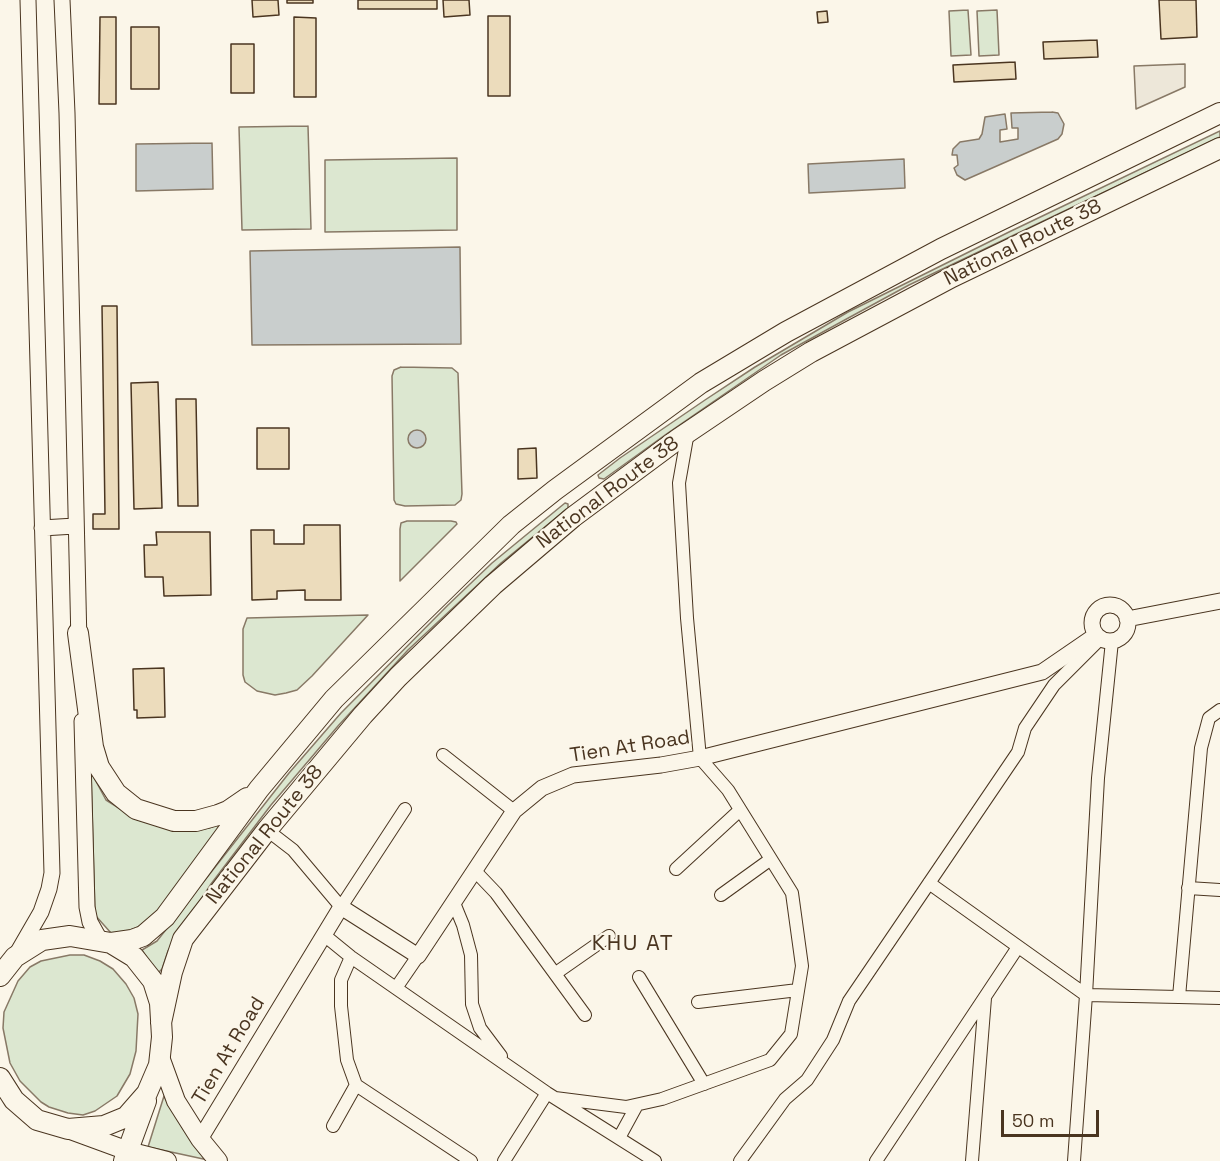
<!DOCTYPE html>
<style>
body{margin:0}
#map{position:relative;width:1220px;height:1161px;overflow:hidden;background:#fbf6e9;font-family:"Space Grotesk",sans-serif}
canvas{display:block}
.scale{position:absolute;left:1001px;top:1110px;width:98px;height:27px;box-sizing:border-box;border:3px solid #4a3520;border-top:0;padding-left:8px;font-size:18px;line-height:21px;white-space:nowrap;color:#4a3520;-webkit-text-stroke:4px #fbf6e9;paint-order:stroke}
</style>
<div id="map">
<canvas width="1220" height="1161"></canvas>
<div class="scale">50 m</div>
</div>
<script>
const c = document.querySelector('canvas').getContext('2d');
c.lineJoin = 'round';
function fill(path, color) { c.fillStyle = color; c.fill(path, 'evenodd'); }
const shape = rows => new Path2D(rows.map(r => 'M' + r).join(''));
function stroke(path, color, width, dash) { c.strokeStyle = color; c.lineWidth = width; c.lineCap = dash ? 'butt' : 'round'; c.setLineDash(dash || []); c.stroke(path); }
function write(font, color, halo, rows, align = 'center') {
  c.font = font + ' "Space Grotesk",sans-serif'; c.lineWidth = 4.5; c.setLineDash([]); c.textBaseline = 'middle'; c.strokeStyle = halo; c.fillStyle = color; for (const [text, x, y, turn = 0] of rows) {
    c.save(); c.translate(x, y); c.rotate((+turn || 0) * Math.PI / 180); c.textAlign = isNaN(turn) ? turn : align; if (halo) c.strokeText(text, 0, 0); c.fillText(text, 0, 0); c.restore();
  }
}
const green = shape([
 [968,10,971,55,951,56,949,11,968,10],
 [997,10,999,55,979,56,977,11,997,10],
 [308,126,311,229,242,230,239,127,308,126],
 [1220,131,1220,137,909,285,852,316,781,355,665,435,604,479,599,478,598,475,620,458,705,400,755,367,848,312,1009,232,1220,131],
 [457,158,457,230,325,232,325,160,457,158],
 [401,367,452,368,458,373,462,494,461,500,455,505,405,506,396,504,394,500,392,376,394,370,401,367],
 [565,503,568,504,568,508,501,563,408,650,338,726,271,805,211,884,168,951,162,969,159,972,155,971,142,950,157,941,289,773,341,713,448,605,492,563,565,503],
 [407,521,451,521,456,522,457,524,400,581,400,529,401,523,407,521],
 [368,615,312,676,297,690,286,693,275,695,257,691,245,682,243,675,243,629,247,618,368,615],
 [91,772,106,800,138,820,187,831,209,828,232,819,150,922,118,935,111,933,95,915,91,772],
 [70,955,84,955,100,961,113,969,126,984,134,998,138,1014,136,1051,130,1074,117,1096,95,1111,83,1115,68,1113,49,1107,41,1102,20,1081,10,1063,3,1028,4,1012,18,981,30,967,41,961,70,955],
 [164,1096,184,1130,208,1160,148,1147,164,1096]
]);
fill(green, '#dce7d0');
stroke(green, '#887966', 1.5);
const parking = shape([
 [1185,64,1185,87,1136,109,1134,66,1185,64]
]);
fill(parking, '#ede7d9');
stroke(parking, '#887966', 1.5);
const water = shape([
 [1052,112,1058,113,1064,124,1062,134,1058,139,965,180,957,175,954,168,958,165,957,155,952,155,953,149,960,142,979,139,982,134,985,117,1005,114,1007,129,1000,130,1000,142,1018,139,1018,128,1012,128,1011,113,1052,112],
 [212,143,213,189,136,191,136,144,212,143],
 [904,159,905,188,809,193,808,164,904,159],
 [460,247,461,344,252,345,250,251,460,247],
 '408 439a9 9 0 1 1 18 0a9 9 0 1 1-18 0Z'
]);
fill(water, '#c9cecd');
stroke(water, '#887966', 1.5);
const building = shape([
 [252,0,278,0,279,15,253,17,252,0],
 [287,0,313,0,313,3,287,3,287,0],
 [358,0,437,0,437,9,358,9,358,0],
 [443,0,469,0,470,15,444,17,443,0],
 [1159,0,1196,0,1197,37,1161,39,1159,0],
 [827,11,828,22,818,23,817,12,827,11],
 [488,16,510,16,510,96,488,96,488,16],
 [100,17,116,17,116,104,99,104,100,17],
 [294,17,316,18,316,97,294,97,294,17],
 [131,27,159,27,159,89,131,89,131,27],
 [1097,40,1098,57,1044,59,1043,42,1097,40],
 [231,44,254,44,254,93,231,93,231,44],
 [1015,62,1016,79,954,82,953,65,1015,62],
 [102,306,117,306,119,529,93,529,93,514,105,514,102,306],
 [158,382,162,508,134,509,131,383,158,382],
 [176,399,196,399,198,506,178,506,176,399],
 [257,428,289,428,289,469,257,469,257,428],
 [536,448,537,478,518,479,518,449,536,448],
 [304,525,340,525,341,600,305,600,305,590,277,591,277,599,252,600,251,530,274,530,274,544,304,544,304,525],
 [156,532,210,532,211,595,164,596,163,577,145,577,144,545,157,545,156,532],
 [164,668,165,717,137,718,137,710,134,710,133,669,164,668]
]);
fill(building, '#ecdcbc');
stroke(building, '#4a3520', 1.5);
const minor = shape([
 [443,755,514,811],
 [267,830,293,850,341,907,405,809],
 [676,869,740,810],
 [475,871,496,893,585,1015],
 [929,883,1086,995,1179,997,1201,748,1209,718,1220,710],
 [1188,888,1220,890],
 [721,895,771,859],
 [454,903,463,925,471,955,472,1004,480,1028,501,1056],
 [324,935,351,957,547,1093,655,1161],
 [351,957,341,980,341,1006,347,1060,356,1085,471,1161],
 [556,973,609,936],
 [639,977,704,1084],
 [396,988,418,956],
 [1179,997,1220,998],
 [698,1002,798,990],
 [555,1098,626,1107,662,1099,770,1060,791,1034,802,966,792,893,728,790,700,758,687,618,679,483,688,432],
 [333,1126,356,1085],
 [619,1138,637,1105],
 [504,1161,547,1093],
 [740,1161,785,1099,807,1080,833,1040,849,1001,1018,752,1025,728,1054,685,1101,638],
 [876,1161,1018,947],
 [972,1161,985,998],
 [1074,1161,1086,995,1098,778,1112,641]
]);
const tertiary = shape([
 [62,0,67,113,79,643],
 [42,528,75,526],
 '1092 623a18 18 0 1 1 36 0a18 18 0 1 1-36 0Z',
 [1127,619,1220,601],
 [82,721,87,907,90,922,100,940],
 [15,957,41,912,49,889,52,873,28,0],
 [200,1139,341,907,418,956,514,811,542,788,573,775,661,765,700,758,1042,672,1096,635]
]);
const primary = shape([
 [160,1057,176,1101,200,1139,218,1161],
 [68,1129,128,1151,167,1161]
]);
const trunk = shape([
 [78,633,93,747,99,767,116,793,136,809,174,821,196,821,218,815,228,811,247,798],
 [111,943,132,940,143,936,165,917,259,789,334,699,511,525,555,490,701,383,786,332,941,249,1220,113],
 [0,976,15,957,42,940,70,936,111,943,134,957,153,981,160,1003,162,1037,159,1065,147,1093,126,1117,104,1126,68,1129,37,1120,14,1100,0,1078],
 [161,1023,172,972,183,939,267,830,363,715,398,677,493,585,573,517,678,439,764,381,811,352,952,277,1220,148],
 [124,1161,146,1101]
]);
stroke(minor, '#4a3520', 14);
stroke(tertiary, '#4a3520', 17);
stroke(primary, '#4a3520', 20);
stroke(trunk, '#4a3520', 22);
stroke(minor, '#fbf6e9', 12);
stroke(tertiary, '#fbf6e9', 15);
stroke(primary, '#fbf6e9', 18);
stroke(trunk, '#fbf6e9', 20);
write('20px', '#4a3520', '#fbf6e9', [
 ["National Route 38",1023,243,-26],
 ["National Route 38",608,493,-37],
 ["Tien At Road",630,747,-9],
 ["National Route 38",265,835,-51],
 ["Tien At Road",229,1051,-59]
]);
c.letterSpacing = '1.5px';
write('22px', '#4a3520', '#fbf6e9', [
 ["KHU AT",633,944]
]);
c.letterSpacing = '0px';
</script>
